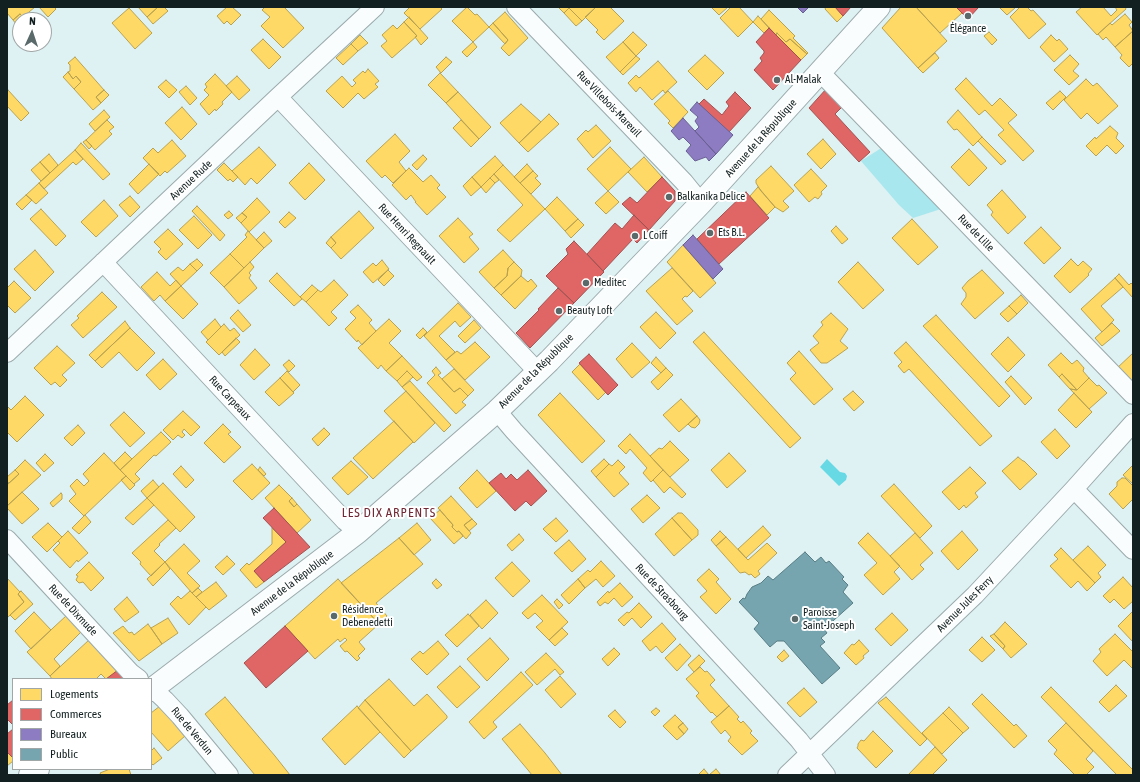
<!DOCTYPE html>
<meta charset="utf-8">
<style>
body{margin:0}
#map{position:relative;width:1140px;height:782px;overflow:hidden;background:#def1f3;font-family:"Asap Condensed",sans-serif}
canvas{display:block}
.frame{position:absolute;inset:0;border:8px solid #132021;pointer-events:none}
.legend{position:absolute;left:12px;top:678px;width:140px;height:92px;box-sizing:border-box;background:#fff;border:1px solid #a1a6a6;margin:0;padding:5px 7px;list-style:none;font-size:12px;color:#132021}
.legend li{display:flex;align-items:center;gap:8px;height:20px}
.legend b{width:20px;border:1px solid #a1a6a6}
.north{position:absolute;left:12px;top:12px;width:40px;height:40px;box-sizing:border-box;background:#fff;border:1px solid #a1a6a6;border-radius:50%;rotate:3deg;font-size:11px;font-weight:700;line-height:16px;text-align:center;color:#132021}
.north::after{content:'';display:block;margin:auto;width:14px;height:18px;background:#5a696a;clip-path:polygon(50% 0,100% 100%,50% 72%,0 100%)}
</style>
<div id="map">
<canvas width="1140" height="782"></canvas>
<div class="frame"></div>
<ul class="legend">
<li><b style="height:11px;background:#ffd966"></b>Logements</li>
<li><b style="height:11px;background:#e06666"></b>Commerces</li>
<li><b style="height:11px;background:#8e7cc3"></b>Bureaux</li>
<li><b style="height:11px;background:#76a5af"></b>Public</li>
</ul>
<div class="north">N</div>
</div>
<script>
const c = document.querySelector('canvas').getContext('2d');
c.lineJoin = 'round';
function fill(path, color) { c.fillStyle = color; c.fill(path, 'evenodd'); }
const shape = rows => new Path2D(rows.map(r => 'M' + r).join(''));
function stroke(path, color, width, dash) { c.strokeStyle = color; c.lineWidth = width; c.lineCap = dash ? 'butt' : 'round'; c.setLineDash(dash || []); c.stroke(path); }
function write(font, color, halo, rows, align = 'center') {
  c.font = font + ' "Asap Condensed",sans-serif'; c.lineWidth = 4; c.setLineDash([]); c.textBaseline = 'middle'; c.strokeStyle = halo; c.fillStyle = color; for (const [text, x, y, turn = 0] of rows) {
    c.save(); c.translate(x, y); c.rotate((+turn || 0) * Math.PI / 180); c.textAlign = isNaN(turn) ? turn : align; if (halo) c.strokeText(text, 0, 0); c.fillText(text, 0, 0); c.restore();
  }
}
fill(shape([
 [886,145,944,208,913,218,899,205,861,161]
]), '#a8e7ed');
fill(shape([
 [827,459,840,472,845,473,847,476,846,480,839,486,820,467]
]), '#66d9e4');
const homes = shape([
 [7,7,35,7,23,17,20,14,13,20,7,13,7,7],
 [39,7,54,7,56,9,48,17,39,7],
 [138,7,158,7,147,17,138,7],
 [158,7,164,7,168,11,153,24,147,17,158,7],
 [227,7,232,7,241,15,231,25,227,21,224,24,217,16,227,7],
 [265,7,284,7,304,28,283,48,261,26,270,17,262,10,265,7],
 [410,7,440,7,442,9,420,29,404,13,410,7],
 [467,7,475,15,477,14,489,27,473,42,452,21,467,7],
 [558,7,596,7,582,21,569,8,564,13,558,7],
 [596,7,610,7,624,21,604,40,596,32,598,30,585,17,596,7],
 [711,7,728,7,719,15,711,7],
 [731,7,739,7,753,22,738,37,720,18,731,7],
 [826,7,835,7,843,16,837,22,825,9,826,7],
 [901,7,916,7,947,41,918,68,882,28,901,7],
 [916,7,956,7,962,13,940,33,916,7],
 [999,7,1016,7,1007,15,999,7],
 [1020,7,1027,7,1031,11,1033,10,1046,24,1029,39,1010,17,1020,7],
 [1082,7,1103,7,1111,16,1117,10,1115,7,1125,7,1126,9,1097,35,1076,12,1082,7],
 [129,8,152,33,135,49,112,23,129,8],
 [569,8,582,21,576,26,564,13,569,8],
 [769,10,795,36,793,38,808,53,807,54,790,39,786,42,777,33,776,35,761,19,769,10],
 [505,12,528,38,509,56,501,48,508,40,493,23,505,12],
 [20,14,23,17,16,24,13,20,20,14],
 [1125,14,1132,22,1129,25,1133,31,1115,47,1106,37,1103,40,1098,34,1110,23,1112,25,1125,14],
 [758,16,769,28,764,33,753,22,758,16],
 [409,17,428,38,421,45,415,37,417,36,404,22,409,17],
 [404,22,417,36,392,58,381,46,387,41,382,35,393,25,397,29,404,22],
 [493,23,508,40,505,44,489,27,493,23],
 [1133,31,1133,63,1129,67,1120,58,1122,55,1115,47,1133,31],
 [633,32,647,45,636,56,623,42,633,32],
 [989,32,997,40,992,45,984,36,989,32],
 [777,33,786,42,790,39,807,54,801,60,776,35,777,33],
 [360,35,368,43,358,51,351,44,360,35],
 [1051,35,1057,41,1059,39,1068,49,1054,62,1040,47,1051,35],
 [263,39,281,57,269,69,251,50,263,39],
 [473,42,477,47,467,57,462,52,473,42],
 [623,42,636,56,620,72,606,57,623,42],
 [351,44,358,51,343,65,336,58,351,44],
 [935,53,939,58,923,73,918,68,935,53],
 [705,55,724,73,707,90,688,71,705,55],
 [1070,55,1079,64,1073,71,1079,76,1069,85,1054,70,1070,55],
 [636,56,640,59,623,75,620,72,636,56],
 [75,57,104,90,96,97,101,103,93,110,74,89,81,82,76,76,73,79,68,72,70,71,70,65,68,63,75,57],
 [446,57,452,62,441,73,436,67,446,57],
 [658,61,677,82,665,93,663,90,652,100,640,87,636,92,628,83,636,75,639,78,658,61],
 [368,69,379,81,375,84,378,87,364,99,358,93,343,108,326,91,342,76,352,87,356,83,353,80,363,71,365,73,368,69],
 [68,72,73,79,76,76,81,82,74,89,63,77,68,72],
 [440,73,458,92,446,103,428,85,440,73],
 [215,74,232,92,222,102,223,104,216,111,215,109,209,115,200,104,209,95,204,90,207,87,205,84,215,74],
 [237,76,250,90,239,100,226,86,237,76],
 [966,78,992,106,1000,98,1017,115,1008,123,1034,151,1023,161,998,135,1004,130,985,110,979,115,955,89,966,78],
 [1086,79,1093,86,1097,83,1118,106,1098,124,1087,113,1081,119,1064,100,1086,79],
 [166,80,177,90,169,98,158,87,166,80],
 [186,86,197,98,190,105,179,92,186,86],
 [8,90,29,113,21,121,7,106,7,91,8,90],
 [104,90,109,95,101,103,96,97,104,90],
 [668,91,688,112,673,128,668,123,670,121,654,104,668,91],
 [1060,91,1066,97,1053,110,1046,103,1060,91],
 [458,92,491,127,479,139,446,103,458,92],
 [521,104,541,122,519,143,500,123,521,104],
 [182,107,197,124,181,140,165,123,182,107],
 [104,110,110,117,95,131,89,124,104,110],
 [958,110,982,137,973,146,957,129,954,130,947,122,958,110],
 [549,114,559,124,528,152,519,143,549,114],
 [107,120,114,127,109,131,112,134,95,150,86,140,107,120],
 [461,120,479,139,471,147,453,128,461,120],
 [596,125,611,141,593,158,577,139,586,130,588,132,596,125],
 [1110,126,1118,133,1116,138,1124,146,1116,154,1107,145,1096,156,1086,146,1095,137,1096,139,1110,126],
 [395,134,410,151,399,162,406,171,393,183,385,175,382,178,366,161,395,134],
 [982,137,1006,161,1001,165,978,141,982,137],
 [823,139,836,154,821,169,807,154,823,139],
 [86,140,92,146,89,149,83,142,86,140],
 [172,140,186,156,167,173,165,171,160,176,143,158,153,148,158,153,172,140],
 [81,143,110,174,103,180,75,150,81,143],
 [259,147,276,165,257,184,251,178,245,185,232,171,259,147],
 [610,147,631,169,608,191,587,169,610,147],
 [969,149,987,168,969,186,951,167,969,149],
 [75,150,83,159,76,165,73,162,44,189,39,183,75,150],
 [49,154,58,165,50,173,40,162,49,154],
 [423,155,427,159,417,170,412,165,423,155],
 [495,156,503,165,481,187,472,177,495,156],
 [644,157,662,177,647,192,628,172,644,157],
 [40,162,50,173,41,181,31,170,40,162],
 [224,163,238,177,233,182,230,179,228,181,217,170,224,163],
 [309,163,325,180,305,200,289,183,309,163],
 [149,164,159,174,138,194,129,184,149,164],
 [527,164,533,171,520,183,514,177,527,164],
 [503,165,545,209,510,242,497,230,523,205,494,174,503,165],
 [771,166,794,191,783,201,789,207,783,212,775,207,761,191,756,183,756,180,771,166],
 [409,168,423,182,431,175,440,185,437,188,446,197,427,215,415,202,416,202,411,195,406,200,392,185,409,168],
 [811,169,827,186,821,192,822,194,818,199,815,197,809,202,794,185,811,169],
 [533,171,538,176,535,178,541,184,531,194,520,183,533,171],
 [494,174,499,180,495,183,490,178,494,174],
 [472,177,481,187,471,196,463,186,472,177],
 [490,178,495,183,486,193,481,187,490,178],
 [39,183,48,193,36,204,26,195,39,183],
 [758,187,775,207,767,215,750,196,758,187],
 [1002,190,1026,217,1008,234,991,215,993,212,987,205,1002,190],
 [608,191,619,202,606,214,595,203,608,191],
 [26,195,32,200,22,210,16,204,26,195],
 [130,196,140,207,130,217,119,205,130,196],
 [557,197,578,219,565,231,545,209,557,197],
 [257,198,270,212,249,232,241,223,247,217,242,213,257,198],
 [104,200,118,216,96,237,81,222,104,200],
 [197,206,225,235,220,241,192,211,197,206],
 [41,209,66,236,56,246,30,219,41,209],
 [229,211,233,215,228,219,224,215,229,211],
 [359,211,374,228,341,259,331,248,336,243,331,237,359,211],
 [289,212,296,218,285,228,279,222,289,212],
 [242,213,247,217,241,223,236,218,242,213],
 [194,216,212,235,198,249,179,230,194,216],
 [458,218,473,234,469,237,479,249,464,263,439,236,458,218],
 [578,219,584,225,571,238,565,231,578,219],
 [912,219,938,247,918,265,892,238,912,219],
 [836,226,848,239,842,244,831,231,836,226],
 [1041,227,1061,248,1044,264,1024,243,1041,227],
 [168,229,183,244,166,260,158,252,161,249,154,242,168,229],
 [248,231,264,248,244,268,230,254,247,237,245,235,248,231],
 [264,232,272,241,264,248,256,240,264,232],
 [331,237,336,243,331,248,326,243,331,237],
 [683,245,716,283,700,298,667,262,683,245],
 [35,250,54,272,35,291,14,269,35,250],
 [503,250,514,262,508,268,507,276,494,288,479,272,503,250],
 [230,254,244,268,224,287,210,273,230,254],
 [197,259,203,265,197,271,190,264,197,259],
 [1071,259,1078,266,1083,261,1092,269,1088,274,1089,275,1070,293,1054,276,1071,259],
 [382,260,389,269,373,283,363,272,373,263,376,266,382,260],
 [250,262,254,267,249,273,251,275,249,278,257,288,239,304,224,287,250,262],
 [514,262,522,270,521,276,501,295,494,288,507,276,508,268,514,262],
 [858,262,884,290,863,309,838,282,858,262],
 [190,264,197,271,181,286,170,274,178,267,183,271,190,264],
 [672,268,693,291,687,297,685,296,682,299,693,311,677,325,646,291,672,268],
 [388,270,394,276,384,286,378,280,388,270],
 [982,270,1004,293,975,319,961,304,966,297,966,293,962,288,968,281,982,270],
 [157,272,170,286,176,280,181,286,165,301,160,295,154,301,141,287,157,272],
 [277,273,302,299,294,306,269,281,277,273],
 [1119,274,1129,285,1131,283,1133,285,1133,298,1115,278,1119,274],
 [521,276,528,282,531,279,537,286,515,309,501,295,521,276],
 [1115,278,1123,287,1101,306,1114,320,1102,332,1081,309,1115,278],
 [334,280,348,295,331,312,337,318,329,326,306,302,318,290,321,292,334,280],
 [14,281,31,298,15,313,7,305,7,288,14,281],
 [312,285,318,290,306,302,300,297,312,285],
 [181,286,198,304,183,319,165,301,181,286],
 [102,292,117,307,83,338,71,325,79,318,77,316,102,292],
 [1021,295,1028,303,1017,314,1009,306,1021,295],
 [458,303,471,317,460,327,455,321,439,336,455,352,446,360,424,336,458,303],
 [358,305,372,320,369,323,376,331,362,345,358,340,357,342,345,329,356,318,350,312,358,305],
 [1009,306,1017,314,1008,322,1000,314,1009,306],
 [238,310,251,325,243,332,230,318,238,310],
 [656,312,676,333,660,349,640,327,656,312],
 [831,313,848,329,840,341,848,348,827,363,821,363,810,350,819,343,813,336,823,325,821,322,831,313],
 [936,315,1010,396,999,407,923,326,936,315],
 [215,319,221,327,208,340,201,332,215,319],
 [389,319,401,331,389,343,402,356,386,371,381,365,378,369,358,348,389,319],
 [474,320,481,328,465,343,458,336,474,320],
 [125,321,130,328,95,361,89,355,125,321],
 [1112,323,1120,331,1102,346,1095,338,1112,323],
 [224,324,230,331,234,328,240,335,219,355,206,342,224,324],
 [130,328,155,353,137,371,119,352,102,368,95,361,130,328],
 [423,328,427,332,420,339,416,335,423,328],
 [704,332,801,438,790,448,693,342,704,332],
 [1008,337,1025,355,1008,372,991,354,1008,337],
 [236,338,240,342,225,356,222,352,236,338],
 [475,342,490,357,465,380,446,360,457,351,461,354,475,342],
 [906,342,992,436,980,446,909,369,904,373,898,366,902,362,894,353,906,342],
 [632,343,650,362,632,378,616,359,632,343],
 [57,346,75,363,62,375,67,380,60,387,55,382,51,385,34,368,57,346],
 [255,349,270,365,254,380,240,365,255,349],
 [799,351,833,389,814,405,790,379,796,373,787,363,799,351],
 [1061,353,1072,364,1077,360,1084,368,1083,371,1089,378,1077,390,1062,374,1059,377,1048,365,1061,353],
 [1133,353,1133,380,1128,384,1115,370,1133,353],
 [402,356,422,377,417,381,407,371,397,381,386,371,402,356],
 [656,357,666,368,661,373,651,363,656,357],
 [163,359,177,374,160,390,146,375,163,359],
 [289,360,295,366,289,372,283,365,289,360],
 [580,364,606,392,598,400,572,372,580,364],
 [436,367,441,373,438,375,454,392,460,388,468,396,462,402,466,405,456,414,427,383,435,375,432,371,436,367],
 [666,368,673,375,658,390,651,382,666,368],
 [454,369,474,390,468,396,460,388,454,392,442,379,454,369],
 [287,371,300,385,293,392,280,378,287,371],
 [407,371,413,377,402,387,397,381,407,371],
 [1062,374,1077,390,1070,389,1059,377,1062,374],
 [1011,376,1032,398,1025,405,1005,382,1011,376],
 [280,378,294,393,279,406,265,392,280,378],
 [1089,378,1097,386,1099,385,1107,393,1089,409,1070,389,1077,390,1089,378],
 [410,381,451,425,444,432,402,387,410,381],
 [406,391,435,423,414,443,384,411,406,391],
 [853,391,864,402,854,411,843,399,853,391],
 [560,393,605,441,582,463,538,415,560,393],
 [1074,393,1092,412,1076,428,1058,410,1074,393],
 [25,396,44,415,17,442,7,432,7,406,11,410,25,396],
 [681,399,697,416,679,432,663,415,681,399],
 [183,411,200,427,191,436,184,429,182,432,185,435,182,438,178,435,173,440,163,430,183,411],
 [124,412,145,433,130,447,110,425,124,412],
 [697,416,700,420,699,424,695,428,691,427,688,424,697,416],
 [394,421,413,442,373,479,353,458,394,421],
 [223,424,231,432,228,434,241,447,224,463,204,443,223,424],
 [78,425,85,433,72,446,64,438,78,425],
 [324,428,330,434,318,446,312,439,324,428],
 [1055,429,1070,446,1057,459,1041,442,1055,429],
 [161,432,171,442,156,456,154,455,135,474,140,479,134,484,120,470,161,432],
 [630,434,663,470,651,482,643,473,647,468,630,449,626,454,618,446,630,434],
 [670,441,689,460,670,477,650,456,659,448,662,449,670,441],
 [125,452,132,459,120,470,114,463,125,452],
 [104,453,126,476,84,516,69,501,76,494,70,486,77,479,84,486,89,481,83,474,104,453],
 [729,453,746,471,727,488,711,470,729,453],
 [45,454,54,463,44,472,36,463,45,454],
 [1018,457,1023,461,1024,461,1037,474,1020,490,1002,471,1018,457],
 [604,459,609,464,596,477,591,471,604,459],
 [25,460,41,475,7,506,7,485,19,474,15,470,25,460],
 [618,460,625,467,619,473,629,484,614,497,596,477,609,464,612,466,618,460],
 [351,461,368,477,348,495,332,478,351,461],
 [252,464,270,483,252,500,233,481,252,464],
 [1133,465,1133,484,1123,475,1133,465],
 [181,466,194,480,186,488,173,474,181,466],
 [260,467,266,474,264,476,258,470,260,467],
 [970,467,986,483,975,493,978,497,966,508,964,505,959,510,942,492,970,467],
 [15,470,19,474,9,483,7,482,7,477,15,470],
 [477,470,496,491,477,508,459,488,477,470],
 [663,470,686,494,682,498,670,487,664,493,653,480,663,470],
 [126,476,135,485,130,490,121,480,126,476],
 [1122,478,1125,478,1133,486,1133,499,1123,509,1109,494,1117,486,1117,482,1122,478],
 [153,480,159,487,147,498,141,491,153,480],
 [163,483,195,517,180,532,147,498,163,483],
 [894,484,932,526,920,538,881,496,894,484],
 [279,485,292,498,289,501,294,507,297,504,311,520,297,533,265,498,279,485],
 [22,492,39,509,22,524,7,508,7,506,22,492],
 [61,493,62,494,62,499,53,507,50,503,61,493],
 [647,495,660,508,643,523,631,509,647,495],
 [451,496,472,519,464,525,471,533,466,539,459,531,457,532,452,527,453,525,438,508,451,496],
 [147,498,154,505,133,525,125,518,147,498],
 [292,498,297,504,294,507,289,501,292,498],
 [440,510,453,525,452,527,457,532,459,531,463,536,454,544,430,518,440,510],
 [678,513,682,513,698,530,698,535,692,540,672,518,678,513],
 [85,515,91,522,79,534,72,528,85,515],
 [556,518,568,531,556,542,543,529,556,518],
 [672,518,692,540,674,556,655,534,672,518],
 [472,519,477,524,469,531,464,525,472,519],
 [168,520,176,528,159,544,160,545,154,551,165,562,151,576,140,564,141,562,132,553,168,520],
 [48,523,62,537,47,552,32,537,48,523],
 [417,523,431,540,414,555,399,538,417,523],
 [763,526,771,535,746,558,738,549,763,526],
 [272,528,286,542,254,571,264,582,256,588,240,570,247,563,249,565,272,544,272,528],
 [68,531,88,553,78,562,77,560,70,568,53,550,60,543,58,541,68,531],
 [720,531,726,537,716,546,711,540,720,531],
 [962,531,978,550,958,570,941,551,962,531],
 [868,533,900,566,894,572,900,579,883,595,864,575,877,563,858,543,868,533],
 [915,533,933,553,920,565,924,569,912,580,890,556,915,533],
 [519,534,524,540,512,551,507,545,519,534],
 [726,537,748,560,767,543,777,553,758,571,760,574,755,578,751,574,749,575,745,572,740,573,716,546,726,537],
 [399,538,423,564,376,603,387,616,379,624,341,583,399,538],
 [569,540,586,559,572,572,554,553,569,540],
 [184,544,200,561,187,573,200,586,192,593,165,562,184,544],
 [1088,546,1106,565,1098,573,1101,577,1095,583,1073,560,1088,546],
 [1061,548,1095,583,1087,591,1078,581,1071,588,1050,566,1058,559,1054,555,1061,548],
 [227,556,235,564,223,575,215,567,227,556],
 [601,561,615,576,603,587,596,579,585,588,578,579,588,570,590,572,601,561],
 [89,562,104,578,91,591,83,582,79,583,76,580,78,576,76,575,89,562],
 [165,562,170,569,153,586,147,579,165,562],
 [512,562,530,581,513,597,495,578,512,562],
 [709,569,719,579,716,582,731,599,716,614,700,597,707,591,697,580,709,569],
 [1123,577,1133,588,1133,601,1124,609,1114,599,1110,603,1103,596,1123,577],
 [7,578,20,592,18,594,24,602,7,618,7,578],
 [338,579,379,624,359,642,365,649,358,656,360,658,357,661,347,651,345,652,340,646,347,640,345,638,340,642,338,639,315,659,285,626,338,579],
 [436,579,442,585,437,589,432,583,436,579],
 [578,579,585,588,569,604,561,595,578,579],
 [216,582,227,596,209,610,196,597,216,582],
 [620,583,633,597,622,607,614,598,608,604,605,602,600,606,597,602,608,591,609,593,620,583],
 [198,588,202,592,196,597,192,593,198,588],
 [21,591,33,604,15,620,10,615,24,602,18,594,21,591],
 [190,591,206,607,189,625,170,604,178,596,181,599,190,591],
 [542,595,568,622,549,640,536,627,543,621,535,613,528,619,522,613,542,595],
 [127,597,139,612,125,622,114,609,127,597],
 [557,599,563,605,559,609,554,602,557,599],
 [486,600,498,613,482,629,470,615,486,600],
 [639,603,652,617,641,628,632,618,624,626,618,620,627,612,629,613,639,603],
 [1133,611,1133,642,1118,626,1133,611],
 [34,612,51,630,31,649,15,631,34,612],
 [892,613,908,630,891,646,875,629,892,613],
 [468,614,479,626,457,647,445,635,468,614],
 [66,616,81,632,54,659,60,666,50,676,27,652,66,616],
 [168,618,178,633,162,644,151,628,168,618],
 [1005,622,1027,644,1011,658,1003,649,1005,646,994,634,1005,622],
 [662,623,676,639,662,653,656,646,650,651,642,641,662,623],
 [148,624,162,644,139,661,113,633,123,626,129,633,132,632,134,635,148,624],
 [562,628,568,634,555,646,549,640,562,628],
 [994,634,1005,646,1003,649,990,636,994,634],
 [1115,634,1133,652,1133,669,1124,660,1107,676,1093,661,1101,652,1099,649,1115,634],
 [982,637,995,650,982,662,969,650,982,637],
 [490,638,509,659,487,681,467,659,490,638],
 [89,640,123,675,122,679,106,679,101,674,96,679,52,679,50,676,89,640],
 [859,640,869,651,863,656,864,658,856,665,844,653,852,644,854,645,859,640],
 [438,641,449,654,427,675,411,659,420,651,423,654,438,641],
 [680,644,691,656,677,671,665,658,680,644],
 [614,648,620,654,608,666,602,659,614,648],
 [784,650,789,656,782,662,777,657,784,650],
 [546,653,564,672,560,675,555,669,537,685,525,672,546,653],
 [699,655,705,661,694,672,688,665,699,655],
 [460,666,480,687,457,708,437,687,460,666],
 [700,667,705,672,707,671,715,680,710,685,729,706,717,717,712,712,711,713,696,696,699,693,686,679,700,667],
 [521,672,533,685,493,722,497,727,484,739,469,722,521,672],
 [560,676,576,694,561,708,545,690,560,676],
 [389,679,414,706,427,694,447,716,447,718,411,751,365,700,389,679],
 [1116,685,1127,696,1109,712,1099,702,1116,685],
 [1051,687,1133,770,1133,775,1117,775,1041,697,1051,687],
 [804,688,817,702,800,717,787,703,804,688],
 [982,694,1014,726,1016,724,1027,736,1014,748,972,704,982,694],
 [225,697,275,756,290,775,255,775,230,745,205,714,225,697],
 [886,697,927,739,920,746,878,703,886,697],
 [365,700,411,751,404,758,358,708,365,700],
 [160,706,185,736,168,751,151,732,151,713,160,706],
 [357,706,380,732,345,765,322,739,357,706],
 [729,706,739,717,737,719,741,723,743,721,752,731,750,733,758,741,742,755,728,741,731,737,725,730,721,734,711,722,729,706],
 [949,707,969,728,963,733,943,713,949,707],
 [656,708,660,711,655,716,651,712,656,708],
 [615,710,626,722,620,728,608,716,615,710],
 [943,713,963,733,942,754,922,733,943,713],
 [675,715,683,723,678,727,684,734,677,740,663,726,675,715],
 [683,723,688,729,684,734,678,727,683,723],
 [1066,723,1093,751,1086,759,1094,767,1086,775,1075,775,1054,754,1057,750,1048,741,1066,723],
 [520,724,545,753,562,775,532,775,528,770,502,739,520,724],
 [873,731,893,751,876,768,857,748,858,746,858,744,861,740,864,741,873,731],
 [935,747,947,760,932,775,908,775,935,747],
 [154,748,162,758,153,765,151,763,151,751,154,748],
 [7,752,13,758,13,761,7,766,7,752],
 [110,769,129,769,131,775,101,775,100,773,110,769],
 [704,769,709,775,698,775,704,769],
 [716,769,721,775,709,775,716,769]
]);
fill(homes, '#ffd966');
stroke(homes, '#b8a251', 1);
const shops = shape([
 [835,7,851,7,843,16,835,7],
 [956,7,977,7,978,8,968,19,956,7],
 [769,28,801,60,773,90,754,70,762,61,760,58,764,53,764,51,756,42,769,28],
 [827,88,846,103,835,114,870,152,859,162,809,108,827,88],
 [735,92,751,108,729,132,699,104,704,99,722,115,729,106,726,102,735,92],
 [662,177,675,191,675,201,649,230,622,204,630,197,637,203,662,177],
 [746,192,769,218,719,264,697,239,746,192],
 [634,215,649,230,637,243,633,239,603,271,587,254,615,223,622,229,634,215],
 [574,241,604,272,574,303,546,276,568,254,566,249,574,241],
 [558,288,574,303,530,348,516,333,539,310,538,309,558,288],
 [589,354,618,385,608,395,579,363,589,354],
 [528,470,547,491,531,506,526,501,515,511,489,483,501,473,506,479,511,474,517,480,528,470],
 [274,508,310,547,264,582,254,571,286,542,263,518,274,508],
 [285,626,308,651,266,688,244,663,285,626],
 [118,670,123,675,122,679,106,679,118,670],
 [13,700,13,725,7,719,7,705,13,700],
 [13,729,13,758,7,752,7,734,13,729]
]);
fill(shops, '#e06666');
stroke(shops, '#a25151', 1);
const offices = shape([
 [797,7,809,7,803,13,797,7],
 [697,102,733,135,716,154,695,131,699,127,695,121,698,117,690,110,697,102],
 [683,118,716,154,709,161,706,157,695,161,686,151,691,145,683,137,679,140,671,131,683,118],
 [693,235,723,269,713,279,683,245,693,235]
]);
fill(offices, '#8e7cc3');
stroke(offices, '#696092', 1);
const public = shape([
 [805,552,815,562,821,557,826,563,829,561,844,577,842,579,848,585,843,592,853,603,824,629,827,633,821,638,825,642,820,646,840,668,822,684,784,641,777,641,770,647,754,629,759,623,739,602,743,598,745,599,747,594,752,587,761,583,768,576,773,580,805,552]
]);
fill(public, '#76a5af');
stroke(public, '#587d84', 1);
const street = shape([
 [516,7,684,182,701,203],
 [820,72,1133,395],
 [278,97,537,371],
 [103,262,345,521,358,532],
 [7,353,278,97,375,7],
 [497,411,514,431,799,740,826,775],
 [1074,489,1133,550],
 [7,539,131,673,139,679],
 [151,687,165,700,180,716,229,775],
 [787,775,975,595,1074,489,1133,423]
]);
const primary = shape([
 [151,690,358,532,497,411,549,361,701,203,879,7],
 [30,775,38,769]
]);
stroke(street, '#9baaac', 20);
stroke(primary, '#9baaac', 24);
stroke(street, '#fafdfd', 18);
stroke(primary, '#fafdfd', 22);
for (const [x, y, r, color] of [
 [968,16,4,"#5a696a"],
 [777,80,4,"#5a696a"],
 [669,197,4,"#5a696a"],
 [710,233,4,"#5a696a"],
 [635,236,4,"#5a696a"],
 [586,283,4,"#5a696a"],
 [559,311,4,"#5a696a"],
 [334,616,4,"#5a696a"],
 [795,619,4,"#5a696a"]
]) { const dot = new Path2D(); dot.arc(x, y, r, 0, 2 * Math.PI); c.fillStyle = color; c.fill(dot); stroke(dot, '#fff', 1.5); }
write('11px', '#132021', '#fff', [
 ["Élégance",968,29,"center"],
 ["Al-Malak",785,80],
 ["Balkanika Delice",677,197],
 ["Ets B.L.",718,233],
 ["L Coiff",643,236],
 ["Meditec",594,283],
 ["Beauty Loft",567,311],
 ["Résidence",342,610],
 ["Debenedetti",342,623],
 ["Paroisse",803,613],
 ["Saint-Joseph",803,626]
], 'left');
write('11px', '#132021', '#fff', [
 ["Rue Villebois-Mareuil",609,104,46],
 ["Avenue de la République",761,138,-48],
 ["Avenue Rude",191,180,-43],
 ["Rue de Lille",976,233,46],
 ["Rue Henri Regnault",407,234,47],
 ["Avenue de la République",536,371,-45],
 ["Rue Carpeaux",230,398,47],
 ["Avenue de la République",292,583,-37],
 ["Rue de Strasbourg",662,592,47],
 ["Avenue Jules Ferry",965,604,-45],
 ["Rue de Dixmude",73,610,47],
 ["Rue de Verdun",192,731,50]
]);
c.letterSpacing = '1px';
write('13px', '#6f2936', '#fff', [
 ["LES DIX ARPENTS",389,513]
]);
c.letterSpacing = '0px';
</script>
